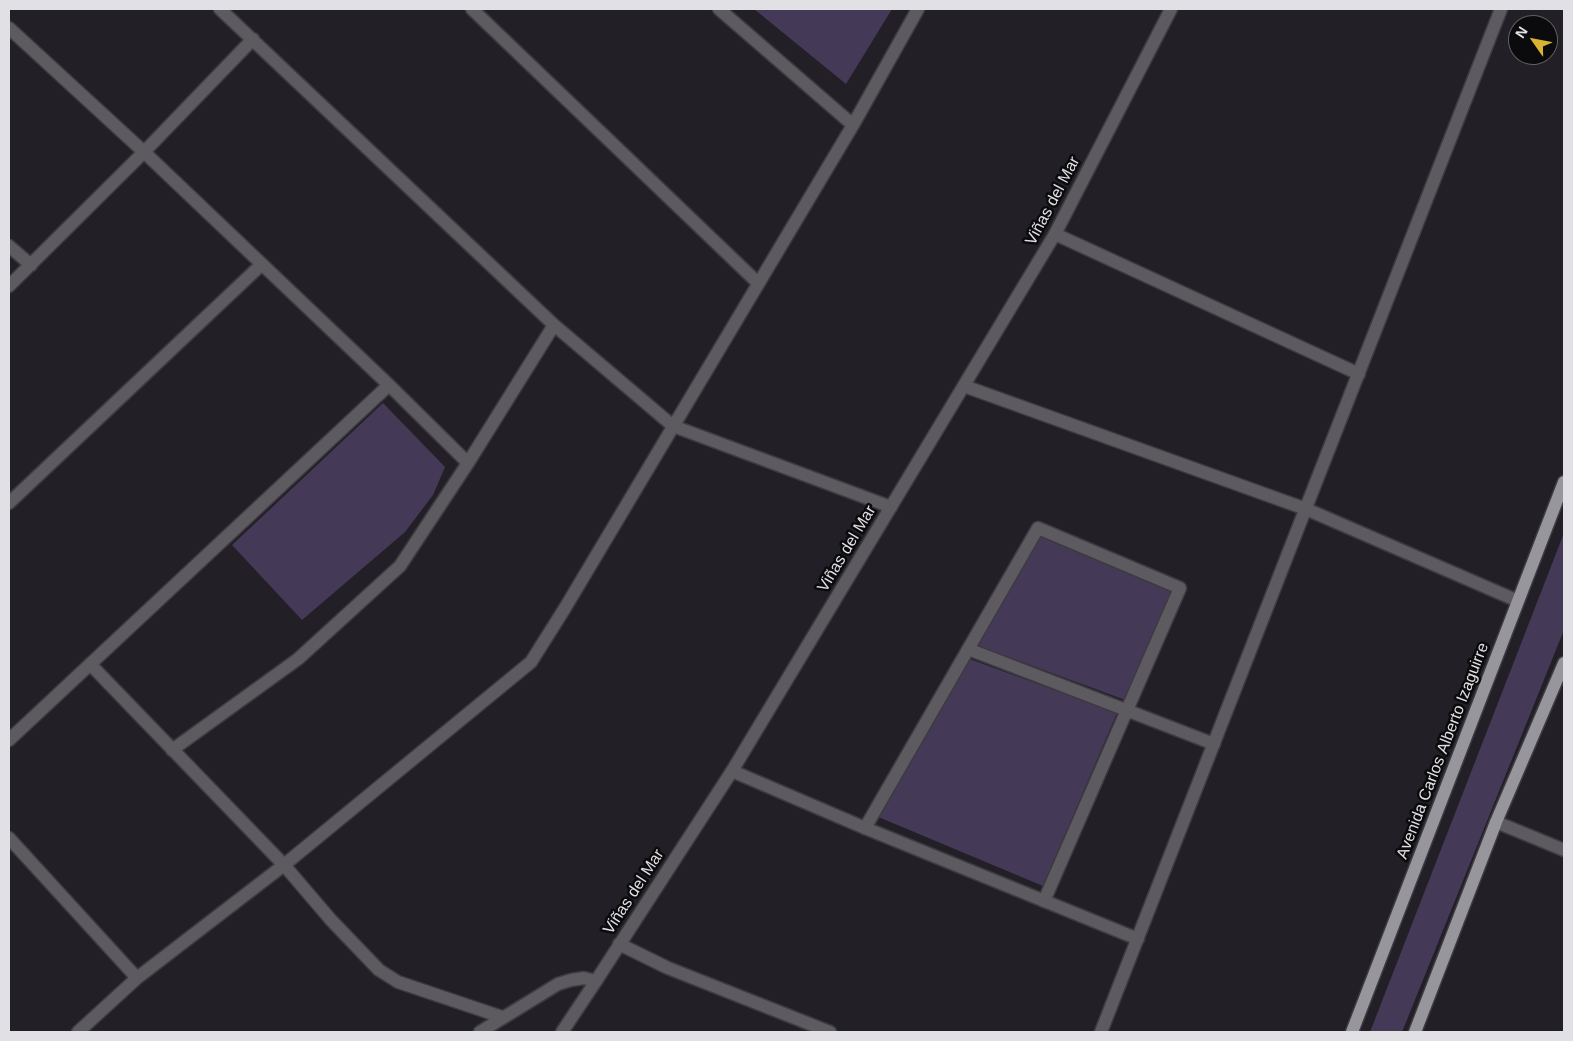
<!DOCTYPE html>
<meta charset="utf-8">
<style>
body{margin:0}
#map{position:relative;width:1573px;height:1041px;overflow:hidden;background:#222026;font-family:Helvetica,sans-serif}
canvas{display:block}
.frame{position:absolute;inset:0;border:10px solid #e1e0e4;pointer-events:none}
.north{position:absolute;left:1508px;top:15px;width:50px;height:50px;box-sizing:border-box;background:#0b0a0c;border:1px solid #616062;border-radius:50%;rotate:303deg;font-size:14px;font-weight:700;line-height:20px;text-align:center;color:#e1e0e4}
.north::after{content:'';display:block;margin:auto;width:18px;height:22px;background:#d9b334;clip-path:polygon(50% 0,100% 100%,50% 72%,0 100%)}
</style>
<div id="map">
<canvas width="1573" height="1041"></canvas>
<div class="frame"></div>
<div class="north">N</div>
</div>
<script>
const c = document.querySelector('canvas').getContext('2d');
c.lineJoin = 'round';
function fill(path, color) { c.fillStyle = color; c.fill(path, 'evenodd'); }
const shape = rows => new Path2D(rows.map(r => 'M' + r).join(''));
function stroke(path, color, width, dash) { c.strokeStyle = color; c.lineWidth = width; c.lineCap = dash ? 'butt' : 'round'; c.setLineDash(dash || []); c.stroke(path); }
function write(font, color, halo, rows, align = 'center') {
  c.font = font + ' Helvetica,sans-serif'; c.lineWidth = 5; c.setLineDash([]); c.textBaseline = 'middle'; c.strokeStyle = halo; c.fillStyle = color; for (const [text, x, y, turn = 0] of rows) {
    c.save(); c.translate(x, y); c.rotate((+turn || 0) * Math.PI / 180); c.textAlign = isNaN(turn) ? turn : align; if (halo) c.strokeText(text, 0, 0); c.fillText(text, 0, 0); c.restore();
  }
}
fill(shape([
 [754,9,892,9,846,84],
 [383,403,445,467,433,495,405,532,302,620,232,545],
 [1040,532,1173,588,1128,701,981,647,978,644],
 [1564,533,1564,630,1402,1032,1370,1032],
 [967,658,1117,713,1043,886,876,816]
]), '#453958');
const pedestrian = shape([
 [968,649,1214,744],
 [865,828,1038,528,1180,588,1044,901]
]);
const minor = shape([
 [220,9,554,325,673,426,891,507],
 [472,9,758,283],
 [719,9,853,125],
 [9,28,144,152,389,385,468,463],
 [1055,234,1359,374],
 [9,246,31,265],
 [9,286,144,152,253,39],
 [964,386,1306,509,1518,601],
 [9,503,261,265],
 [90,664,284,865,331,920,379,970,398,982,502,1017],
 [9,740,389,385],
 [172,750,298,659,400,566,468,463,554,325],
 [732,771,865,828,1138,939],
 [1496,822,1564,850],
 [9,838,137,978],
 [619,944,668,968,830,1032],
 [78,1032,137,978,284,865,531,662,565,608,853,125,918,9],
 [562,1032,596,981],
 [1101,1032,1501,9]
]);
const tertiary = shape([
 [480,1032,558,984,571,980,584,978,596,981,732,771,1055,234,1171,9]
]);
const primary = shape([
 [1352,1032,1564,482],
 [1415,1032,1496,822,1564,663]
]);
stroke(pedestrian, '#3d3b41', 15);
stroke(minor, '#3d3b41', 15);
stroke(tertiary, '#3d3b41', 15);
stroke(primary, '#3d3b41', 15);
stroke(pedestrian, '#5d5b5f', 12);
stroke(minor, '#5d5b5f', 12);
stroke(tertiary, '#5d5b5f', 12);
stroke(primary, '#98969d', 12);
write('16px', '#e1e0e4', '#0b0a0c', [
 ["Viñas del Mar",1053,201,-62],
 ["Viñas del Mar",847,549,-59],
 ["Avenida Carlos Alberto Izaguirre",1443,751,-69],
 ["Viñas del Mar",634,892,-57]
]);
</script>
